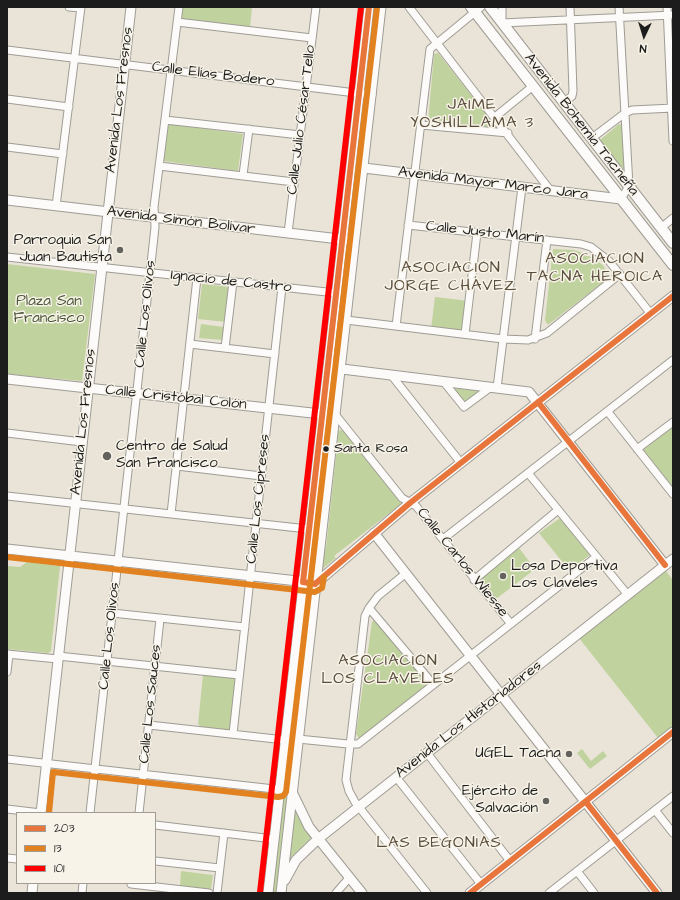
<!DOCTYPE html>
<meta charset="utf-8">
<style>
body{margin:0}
#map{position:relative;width:680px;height:900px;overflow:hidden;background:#e9e4d7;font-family:"Architects Daughter",sans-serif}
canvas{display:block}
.frame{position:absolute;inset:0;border:8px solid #1c1c1c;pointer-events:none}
.legend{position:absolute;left:16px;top:812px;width:140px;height:72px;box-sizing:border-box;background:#f7f3e8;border:1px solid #9f9d96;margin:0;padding:5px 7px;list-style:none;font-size:12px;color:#1c1c1c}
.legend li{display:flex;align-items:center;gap:8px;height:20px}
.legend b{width:20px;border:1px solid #9f9d96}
.north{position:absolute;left:624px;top:16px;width:40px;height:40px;-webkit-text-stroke:3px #f7f3e8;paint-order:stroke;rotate:184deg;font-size:11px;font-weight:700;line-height:16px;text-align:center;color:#1c1c1c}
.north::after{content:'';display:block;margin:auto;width:14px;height:18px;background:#1c1c1c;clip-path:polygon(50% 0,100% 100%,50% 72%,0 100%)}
</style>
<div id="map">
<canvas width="680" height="900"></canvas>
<div class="frame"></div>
<ul class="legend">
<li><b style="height:5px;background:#e8763c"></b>203</li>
<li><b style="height:5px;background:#e28120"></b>13</li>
<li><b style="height:5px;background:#f00"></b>101</li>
</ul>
<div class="north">N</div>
</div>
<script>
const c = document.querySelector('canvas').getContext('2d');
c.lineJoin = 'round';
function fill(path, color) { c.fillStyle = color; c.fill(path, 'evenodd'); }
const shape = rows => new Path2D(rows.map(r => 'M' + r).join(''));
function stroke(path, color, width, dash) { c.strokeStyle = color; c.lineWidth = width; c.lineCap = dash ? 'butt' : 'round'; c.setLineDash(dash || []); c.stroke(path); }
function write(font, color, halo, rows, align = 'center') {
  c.font = font + ' "Architects Daughter",sans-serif'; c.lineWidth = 3; c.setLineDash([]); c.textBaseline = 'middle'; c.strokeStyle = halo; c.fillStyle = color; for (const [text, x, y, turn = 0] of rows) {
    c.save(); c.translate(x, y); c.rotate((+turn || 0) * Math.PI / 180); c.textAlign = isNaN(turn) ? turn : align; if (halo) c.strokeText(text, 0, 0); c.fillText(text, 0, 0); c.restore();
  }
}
fill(shape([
 [182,7,252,7,250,28,181,20],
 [372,7,377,7,367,88,365,89,363,87],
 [438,53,498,129,428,123,434,54],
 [363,100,366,102,350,233,347,231,361,101],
 [168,124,243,134,238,171,163,161],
 [619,124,622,125,624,168,622,170,600,140],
 [346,246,350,248,335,363,332,360,345,247],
 [553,249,574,250,586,254,603,265,610,277,549,324,547,324,545,320],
 [7,264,95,274,82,381,7,374],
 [202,284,230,287,226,322,198,319],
 [435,297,469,301,465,332,431,329],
 [201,324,224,327,223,340,199,338],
 [332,374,335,376,312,577,308,574,330,375],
 [453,388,480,391,480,392,465,403,452,389],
 [673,426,673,491,642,451],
 [340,430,343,430,399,499,401,504,398,510,396,508,334,556,336,558,322,569,323,549,326,548,338,438,337,437,337,433],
 [560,518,590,555,569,570,539,533],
 [519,548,535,569,496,599,481,581,482,578],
 [27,562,60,566,51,651,48,653,7,649,7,566,20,567],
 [665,570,673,580,673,727,658,738,579,638],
 [308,589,311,591,288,783,287,785,285,785,306,591],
 [375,619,430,682,429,687,363,738,359,738,356,734,372,622],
 [203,675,236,678,231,728,229,730,201,727,198,724],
 [582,749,591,761,603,751,607,756,590,769,577,753],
 [284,796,287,798,276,893,271,893,282,797],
 [296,809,311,835,311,838,290,858,287,855,293,811],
 [181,871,213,875,211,889,180,886]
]), '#c0d29d');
const minor = shape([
 [69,7,81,8],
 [409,7,550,190],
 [502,7,502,23,673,15],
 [619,7,629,186,621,199],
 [667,7,673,141],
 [177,22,312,38],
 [7,50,372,95],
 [7,99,69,107],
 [564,103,572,96,573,91,570,7],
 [495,117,533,86],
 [165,120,300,135],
 [421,125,508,133],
 [592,138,625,113,632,110,673,108],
 [7,147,63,154],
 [159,166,294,182],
 [243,175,249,129],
 [56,206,81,7],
 [408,225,581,244,591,247,609,261,651,314],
 [661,228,673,218],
 [288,233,316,7],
 [7,257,336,293],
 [346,320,503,339,528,340,547,333,620,274],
 [396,326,430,49,481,7],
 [465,334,477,233],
 [535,339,547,240],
 [190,344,275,354],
 [225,348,233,282],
 [392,376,461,463],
 [443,381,464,407,491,387],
 [497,388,522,187],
 [608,412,673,494],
 [334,413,402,498,416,506,511,624],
 [7,433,82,442],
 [637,449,673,422],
 [177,466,261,476],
 [528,473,628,595],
 [7,496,308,529],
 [171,514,197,278],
 [443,539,673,360],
 [405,574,378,596,369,608,365,616,346,780,349,791,355,802,427,893],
 [474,580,558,510],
 [369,608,433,684],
 [112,613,245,627],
 [7,654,58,659],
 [58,656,239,675],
 [7,672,9,654],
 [149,725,285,740],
 [233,734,282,287],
 [298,739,348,744,358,744,596,557],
 [427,753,510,861],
 [7,759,292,791],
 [396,777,481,884],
 [7,809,41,813],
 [655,810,673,833],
 [90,813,150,273,155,227,154,207,179,7],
 [139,813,160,619],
 [155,825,274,839],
 [7,858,17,859],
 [155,861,220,868],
 [577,871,594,893],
 [131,884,209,893],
 [82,893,83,883],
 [217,893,224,833],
 [336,893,349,878],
 [549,893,673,796]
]);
const tertiary = shape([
 [364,168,621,199],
 [7,200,348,240],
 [334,368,529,392,665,565],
 [7,379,321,414],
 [374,533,657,893],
 [7,549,307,582],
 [315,584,410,503,673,296],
 [292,792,309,827,362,893],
 [41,813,131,7],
 [285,880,296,860,318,839,673,559],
 [32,893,33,883],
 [268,893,369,7],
 [281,893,381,7],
 [470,893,673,732]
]);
const secondary = shape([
 [471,7,673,265],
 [490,7,673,243]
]);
stroke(minor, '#9f9c95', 9);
stroke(tertiary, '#9f9c95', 11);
stroke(secondary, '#9f9c95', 12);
stroke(minor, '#fcfbf9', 7);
stroke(tertiary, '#fcfbf9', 9);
stroke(secondary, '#fcfbf9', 10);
stroke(shape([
 [538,402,665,565],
 [315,584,303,582,369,7],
 [315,584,410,503,673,296],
 [586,802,657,893],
 [470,893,673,732]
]), '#e8763c', 6);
stroke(shape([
 [7,557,315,592,322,588,324,577],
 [49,813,53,772,278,797,283,796,286,792,377,8]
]), '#e28120', 6);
stroke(shape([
 [260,892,361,7]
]), '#f00', 6);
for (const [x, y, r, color] of [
 [120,250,4,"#64625d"],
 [326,449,3.5,"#1c1c1c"],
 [107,456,5,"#64625d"],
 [503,576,4,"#64625d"],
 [569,754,4,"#64625d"],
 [546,801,4,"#64625d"]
]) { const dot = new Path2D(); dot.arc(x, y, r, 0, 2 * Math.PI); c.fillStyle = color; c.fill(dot); stroke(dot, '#f7f3e8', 1.5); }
write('14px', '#1c1c1c', '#f7f3e8', [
 ["Santa Rosa",334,449]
], 'left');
write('15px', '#1c1c1c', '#f7f3e8', [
 ["Calle Elías Bodero",213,75,7],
 ["Avenida Los Fresnos",120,100,-83],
 ["Calle Julio César Tello",302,120,-83],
 ["Avenida Bohemia Tacneña",581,125,52],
 ["Avenida Mayor Marco Jara",493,184,7],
 ["Avenida Simón Bolívar",181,221,7],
 ["Calle Justo Marín",485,233,6],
 ["Ignacio de Castro",231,282,6],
 ["Calle Los Olivos",146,314,-84],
 ["Calle Cristóbal Colón",176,398,6],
 ["Avenida Los Fresnos",84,422,-84],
 ["Calle Los Cipreses",259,499,-84],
 ["Calle Carlos Wiesse",462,563,51],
 ["Calle Los Olivos",110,636,-84],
 ["Calle Los Sauces",151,704,-84],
 ["Avenida Los Historiadores",469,720,-38]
]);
write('15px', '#1c1c1c', '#f7f3e8', [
 ["Parroquia San",112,241],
 ["Juan Bautista",112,258],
 ["Centro de Salud",116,447,"left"],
 ["San Francisco",116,464,"left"],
 ["Losa Deportiva",511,567,"left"],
 ["Los Claveles",511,584,"left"],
 ["UGEL Tacna",561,754],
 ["Ejército de",538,792],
 ["Salvación",538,809]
], 'right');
write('15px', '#4a5638', '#f7f3e8', [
 ["Plaza San",49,302],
 ["Francisco",49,319]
]);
c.letterSpacing = '1px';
write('16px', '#5a4d3b', '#f7f3e8', [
 ["JAIME",472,106],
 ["YOSHILLAMA 3",472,124],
 ["ASOCIACIÓN",595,260],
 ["TACNA HEROICA",595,278],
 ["ASOCIACIÓN",451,269],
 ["JORGE CHÁVEZ",451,287],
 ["ASOCIACIÓN",388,662],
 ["LOS CLAVELES",388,680],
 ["LAS BEGONIAS",439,844]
]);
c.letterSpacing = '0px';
</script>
